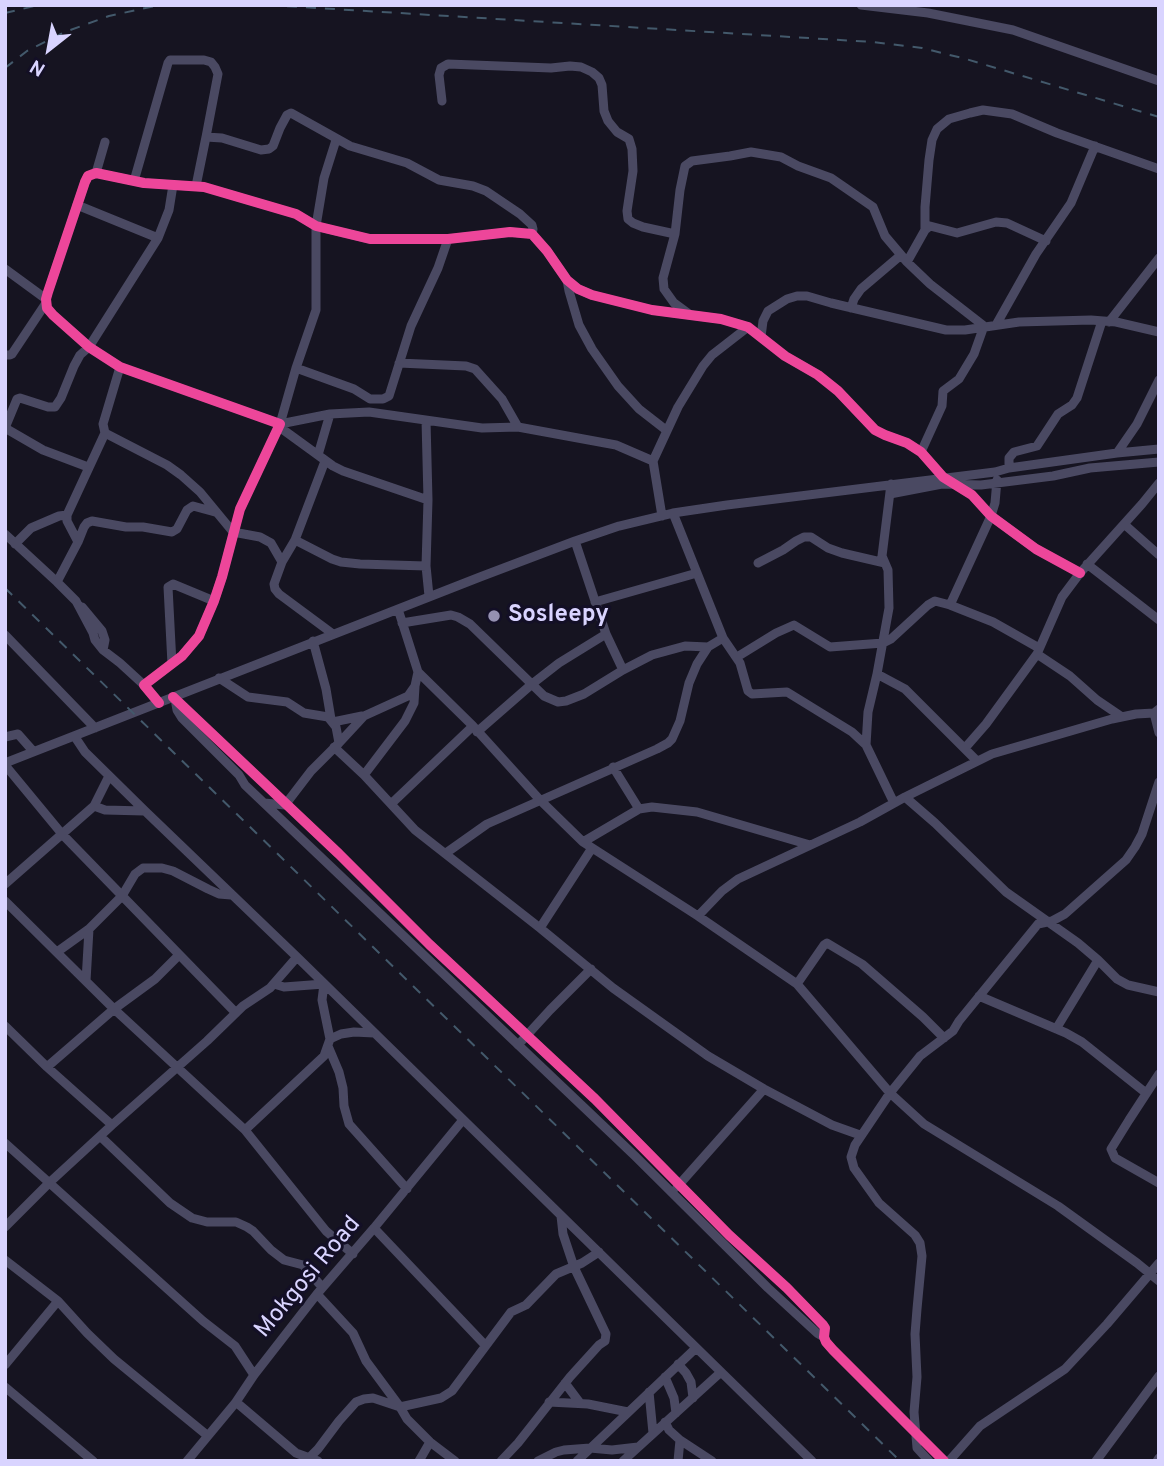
<!DOCTYPE html>
<style>
body{margin:0}
#map{position:relative;width:1164px;height:1466px;overflow:hidden;background:#161421;font-family:Overpass,sans-serif}
canvas{display:block}
.frame{position:absolute;inset:0;border:7px solid #d9d4ff;pointer-events:none}
.north{position:absolute;left:14px;top:14px;width:70px;height:70px;-webkit-text-stroke:5px #130f26;paint-order:stroke;rotate:211deg;font-size:19px;font-weight:700;line-height:28px;text-align:center;color:#d9d4ff}
.north::after{content:'';display:block;margin:auto;width:24px;height:32px;background:#d9d4ff;clip-path:polygon(50% 0,100% 100%,50% 72%,0 100%)}
</style>
<div id="map">
<canvas width="1164" height="1466"></canvas>
<div class="frame"></div>
<div class="north">N</div>
</div>
<script>
const c = document.querySelector('canvas').getContext('2d');
c.lineJoin = 'round';
const shape = rows => new Path2D(rows.map(r => 'M' + r).join(''));
function stroke(path, color, width, dash) { c.strokeStyle = color; c.lineWidth = width; c.lineCap = dash ? 'butt' : 'round'; c.setLineDash(dash || []); c.stroke(path); }
function write(font, color, halo, rows, align = 'center') {
  c.font = font + ' Overpass,sans-serif'; c.lineWidth = 6; c.setLineDash([]); c.textBaseline = 'middle'; c.strokeStyle = halo; c.fillStyle = color; for (const [text, x, y, turn = 0] of rows) {
    c.save(); c.translate(x, y); c.rotate((+turn || 0) * Math.PI / 180); c.textAlign = isNaN(turn) ? turn : align; if (halo) c.strokeText(text, 0, 0); c.fillText(text, 0, 0); c.restore();
  }
}
stroke(shape([
 [861,5,928,13,1013,30,1159,81],
 [442,101,439,75,441,68,448,64,551,68,570,66,581,67,592,72,599,78,602,85,604,111,608,121,617,132,629,139,632,149,633,171,627,211,628,219,633,223,643,227,675,234],
 [336,140,324,178,316,226,316,310,296,368,280,424,330,414,369,412,482,428,518,427,616,445,653,461,662,516],
 [96,173,105,142],
 [134,181,168,63,170,60,204,60,211,62,215,67,218,74,206,137],
 [196,186,206,137,222,138,261,150,269,149,273,146,280,128,287,115,291,113,350,146,407,163,439,180,473,186,486,191,520,214,532,225,533,229,532,234],
 [77,205,158,238],
 [925,230,930,226,957,233,996,222,1007,223,1046,241],
 [5,269,46,299],
 [567,280,569,291,579,325,592,349,618,386,639,409,666,430],
 [851,308,854,299,861,289,901,255],
 [689,314,674,303,664,289,663,278,675,234,680,190,685,166,692,161,730,156,751,152,781,157,798,166,831,178,873,207,885,236,907,262],
 [1109,322,1159,258],
 [996,325,1036,254,1071,203,1095,146],
 [761,337,763,321,768,311,787,299,797,296,807,296,831,303,946,330,965,330,1019,322,1091,320,1116,322,1159,332],
 [5,355,10,355,12,354,46,303],
 [399,363,466,366,475,369,502,399,518,427],
 [120,367,103,424,105,433,167,465,181,475,200,492,233,532,260,537,271,543,282,562,274,584,275,589,279,594,333,634],
 [296,368,354,389,370,399,383,399,389,396,411,326,438,268,448,239],
 [426,420,428,500,426,566,429,596],
 [278,426,333,466,343,471,428,500],
 [5,428,17,399,20,398,48,407,55,407,61,398,74,366,80,355,89,347,158,238,169,210,173,185],
 [5,428,43,450,88,467],
 [921,452,942,406,943,391,959,379,974,354,984,326,930,284,907,262,925,230,925,207,929,160,932,140,937,129,949,119,970,113,983,110,1012,114,1057,133,1159,169],
 [1117,453,1137,424,1159,380],
 [318,455,330,414],
 [653,461,678,407,703,366,712,355,748,327],
 [1009,468,1009,458,1014,452,1037,446,1058,414,1072,405,1077,398,1102,321],
 [891,484,882,556,888,570,889,608,877,674,868,712,866,745,894,803],
 [890,494,942,484,981,485,1053,476,1090,468,1159,462],
 [673,513,723,638,740,663,748,691,752,694,787,692,852,732,866,745],
 [1124,524,1159,555],
 [5,534,57,582,76,601,93,633,95,640,103,650,120,663,144,685],
 [295,540,332,559,341,562,360,564,426,566],
 [575,541,606,634,623,670],
 [78,542,67,521,67,515,105,433],
 [15,544,31,528,59,516,67,515],
 [282,562,295,540,325,461],
 [758,563,783,550,796,541,804,537,811,537,828,548,842,553,885,563],
 [1087,564,1159,620],
 [57,582,78,542,84,527,87,523,92,521,126,527,143,527,172,532,177,529,187,510,193,506,215,512],
 [595,602,697,573],
 [950,605,991,516,995,503,997,480],
 [82,607,102,631,105,640,103,650],
 [398,609,418,672,473,726,540,800,583,842,698,916,797,984,890,1093,924,1124,1058,1206,1137,1263,1159,1281],
 [402,623,451,615,458,617,470,624,544,696,558,702,566,701,584,694,623,670,652,655,685,646,708,647],
 [5,635,95,728],
 [313,641,326,689,331,719],
 [1037,654,1070,676,1097,700,1122,717],
 [737,657,776,633,794,625,830,647,883,643,891,639,928,605,935,601,950,605,993,622,1039,648],
 [172,664,168,587,173,584,214,601],
 [877,674,905,689,977,761],
 [219,678,248,697,287,702,304,713,328,717,336,727,339,743,311,771,285,805,264,803],
 [173,697,339,854,429,944,595,1099,729,1235,787,1288,823,1325,825,1328,824,1337,826,1342,833,1350,944,1461],
 [175,699,177,710,182,718,239,775,245,785,635,1156,768,1288,817,1333,824,1337],
 [159,703,144,685,182,656,199,636,214,601,222,577,240,509,280,424,120,367,89,347,53,315,47,308,46,299,48,292,85,182,88,176,96,173,144,183,204,187,296,214,316,226,370,239,448,239,510,232,532,234,547,251,567,280,578,289,592,295,652,310,721,319,748,327,785,356,818,375,838,391,875,430,885,435,907,443,921,452,943,477,972,495,991,516,1036,549,1080,573],
 [1159,709,1154,713,1159,733],
 [333,722,362,716],
 [477,732,532,684,559,663,606,634],
 [5,737,18,734,33,751],
 [75,737,85,752,145,811,297,957,812,1461],
 [339,743,364,716,408,696,415,686,418,672],
 [334,747,364,775,415,830,540,928,613,988,708,1056,764,1089,832,1125,860,1135],
 [965,748,986,724,1037,654,1062,597,1080,573,1142,504,1159,483],
 [5,763,480,577,575,541,619,526,673,513,727,505,995,472,1009,468,1117,453,1159,449],
 [5,765,62,834,236,1013],
 [613,767,639,809],
 [364,775,405,721,414,703,415,687],
 [905,797,935,823,1006,892,1078,943,1098,960,1117,979,1128,985,1159,992],
 [391,804,473,726],
 [94,806,105,810,144,811],
 [583,842,639,809,652,807,697,812,810,845],
 [446,853,487,824,657,749,668,743,672,739,680,721,689,683,697,664,708,647,723,638],
 [5,884,94,806,109,776],
 [5,901,114,1009,245,1130,326,1231,353,1254],
 [698,916,722,891,738,879,860,822,905,797,992,754,1112,719,1136,714,1154,713],
 [540,928,592,848],
 [57,952,89,929],
 [86,981,89,929,122,896,135,874,143,868,162,868,173,871,208,889,219,894,231,895],
 [274,984,284,987,324,984,322,1000,330,1039],
 [797,984,824,945,827,943,862,964,923,1017,944,1038],
 [979,996,1066,1033,1082,1042,1146,1093],
 [5,1026,47,1067,112,1125,207,1041,243,1006,270,988,297,957],
 [1056,1029,1098,960],
 [518,1045,550,1010,591,969],
 [328,1046,339,1072,343,1088,344,1106,349,1124,407,1189],
 [47,1067,114,1009,155,979,179,955],
 [1159,1074,1129,1120,1111,1149,1115,1158,1159,1183],
 [245,1130,324,1056,330,1039,341,1034,354,1032,374,1033],
 [100,1136,170,1203,192,1218,207,1222,236,1222,247,1227,253,1231,271,1250,284,1260,303,1265,322,1287],
 [5,1143,203,1321,235,1346,254,1375],
 [677,1187,764,1089],
 [5,1227,49,1183,112,1125],
 [374,1228,485,1345],
 [5,1260,58,1301,5,1365],
 [317,1294,353,1333,366,1361,400,1407,407,1419,430,1442,455,1461],
 [58,1301,87,1333,114,1359,208,1436],
 [678,1364,686,1373,691,1382,693,1398],
 [665,1377,674,1398,676,1413],
 [565,1383,580,1403],
 [5,1387,93,1461],
 [649,1392,653,1433],
 [236,1402,296,1453,318,1461],
 [549,1402,588,1404,628,1412],
 [665,1422,669,1430,680,1440,712,1461],
 [187,1461,236,1402,254,1375,317,1294,374,1228,462,1121],
 [306,1461,318,1449,339,1421,356,1402,364,1399,373,1398,400,1407,441,1398,452,1391,511,1312,526,1305,556,1274,582,1263,599,1252],
 [419,1461,430,1442],
 [501,1461,518,1443,570,1377,599,1345,605,1341,606,1334,574,1267,563,1234,561,1216],
 [538,1461,556,1452,564,1450,590,1448,612,1450,638,1447],
 [577,1461,696,1348],
 [623,1461,721,1372],
 [678,1461,680,1440],
 [929,1461,917,1448,914,1412,917,1377,915,1334,917,1309,922,1256,920,1243,915,1235,879,1203,854,1168,851,1157,855,1145,890,1093,920,1056,953,1031,959,1021,1038,924,1052,921,1065,914,1126,860,1135,847,1142,834,1159,782],
 [949,1461,980,1426,1065,1369,1107,1324,1159,1263],
 [1096,1461,1159,1376],
 [1157,1461,1159,1458]
]), '#4a4962', 9);
stroke(shape([
 [268,5,873,42,922,48,966,59,1159,117],
 [5,13,39,5],
 [5,68,27,51,65,32,109,16,155,6,172,5],
 [5,588,900,1461]
]), '#43596b', 2, [10, 9]);
stroke(shape([
 [173,697,339,854,429,944,595,1099,729,1235,787,1288,823,1325,825,1328,824,1337,826,1342,833,1350,944,1461],
 [159,703,144,685,182,656,199,636,214,601,222,577,240,509,280,424,120,367,89,347,53,315,47,308,46,299,48,292,85,182,88,176,96,173,144,183,204,187,296,214,316,226,370,239,448,239,510,232,532,234,547,251,567,280,578,289,592,295,652,310,721,319,748,327,785,356,818,375,838,391,875,430,885,435,907,443,921,452,943,477,972,495,991,516,1036,549,1080,573]
]), '#ed469a', 10);
for (const [x, y, r, color] of [
 [494,616,7,"#9591b1"]
]) { const dot = new Path2D(); dot.arc(x, y, r, 0, 2 * Math.PI); c.fillStyle = color; c.fill(dot); stroke(dot, '#130f26', 2.5); }
write('bold 24px', '#d9d4ff', '#130f26', [
 ["Sosleepy",508,616]
], 'left');
write('24px', '#d9d4ff', '#130f26', [
 ["Mokgosi Road",309,1278,-50]
]);
</script>
